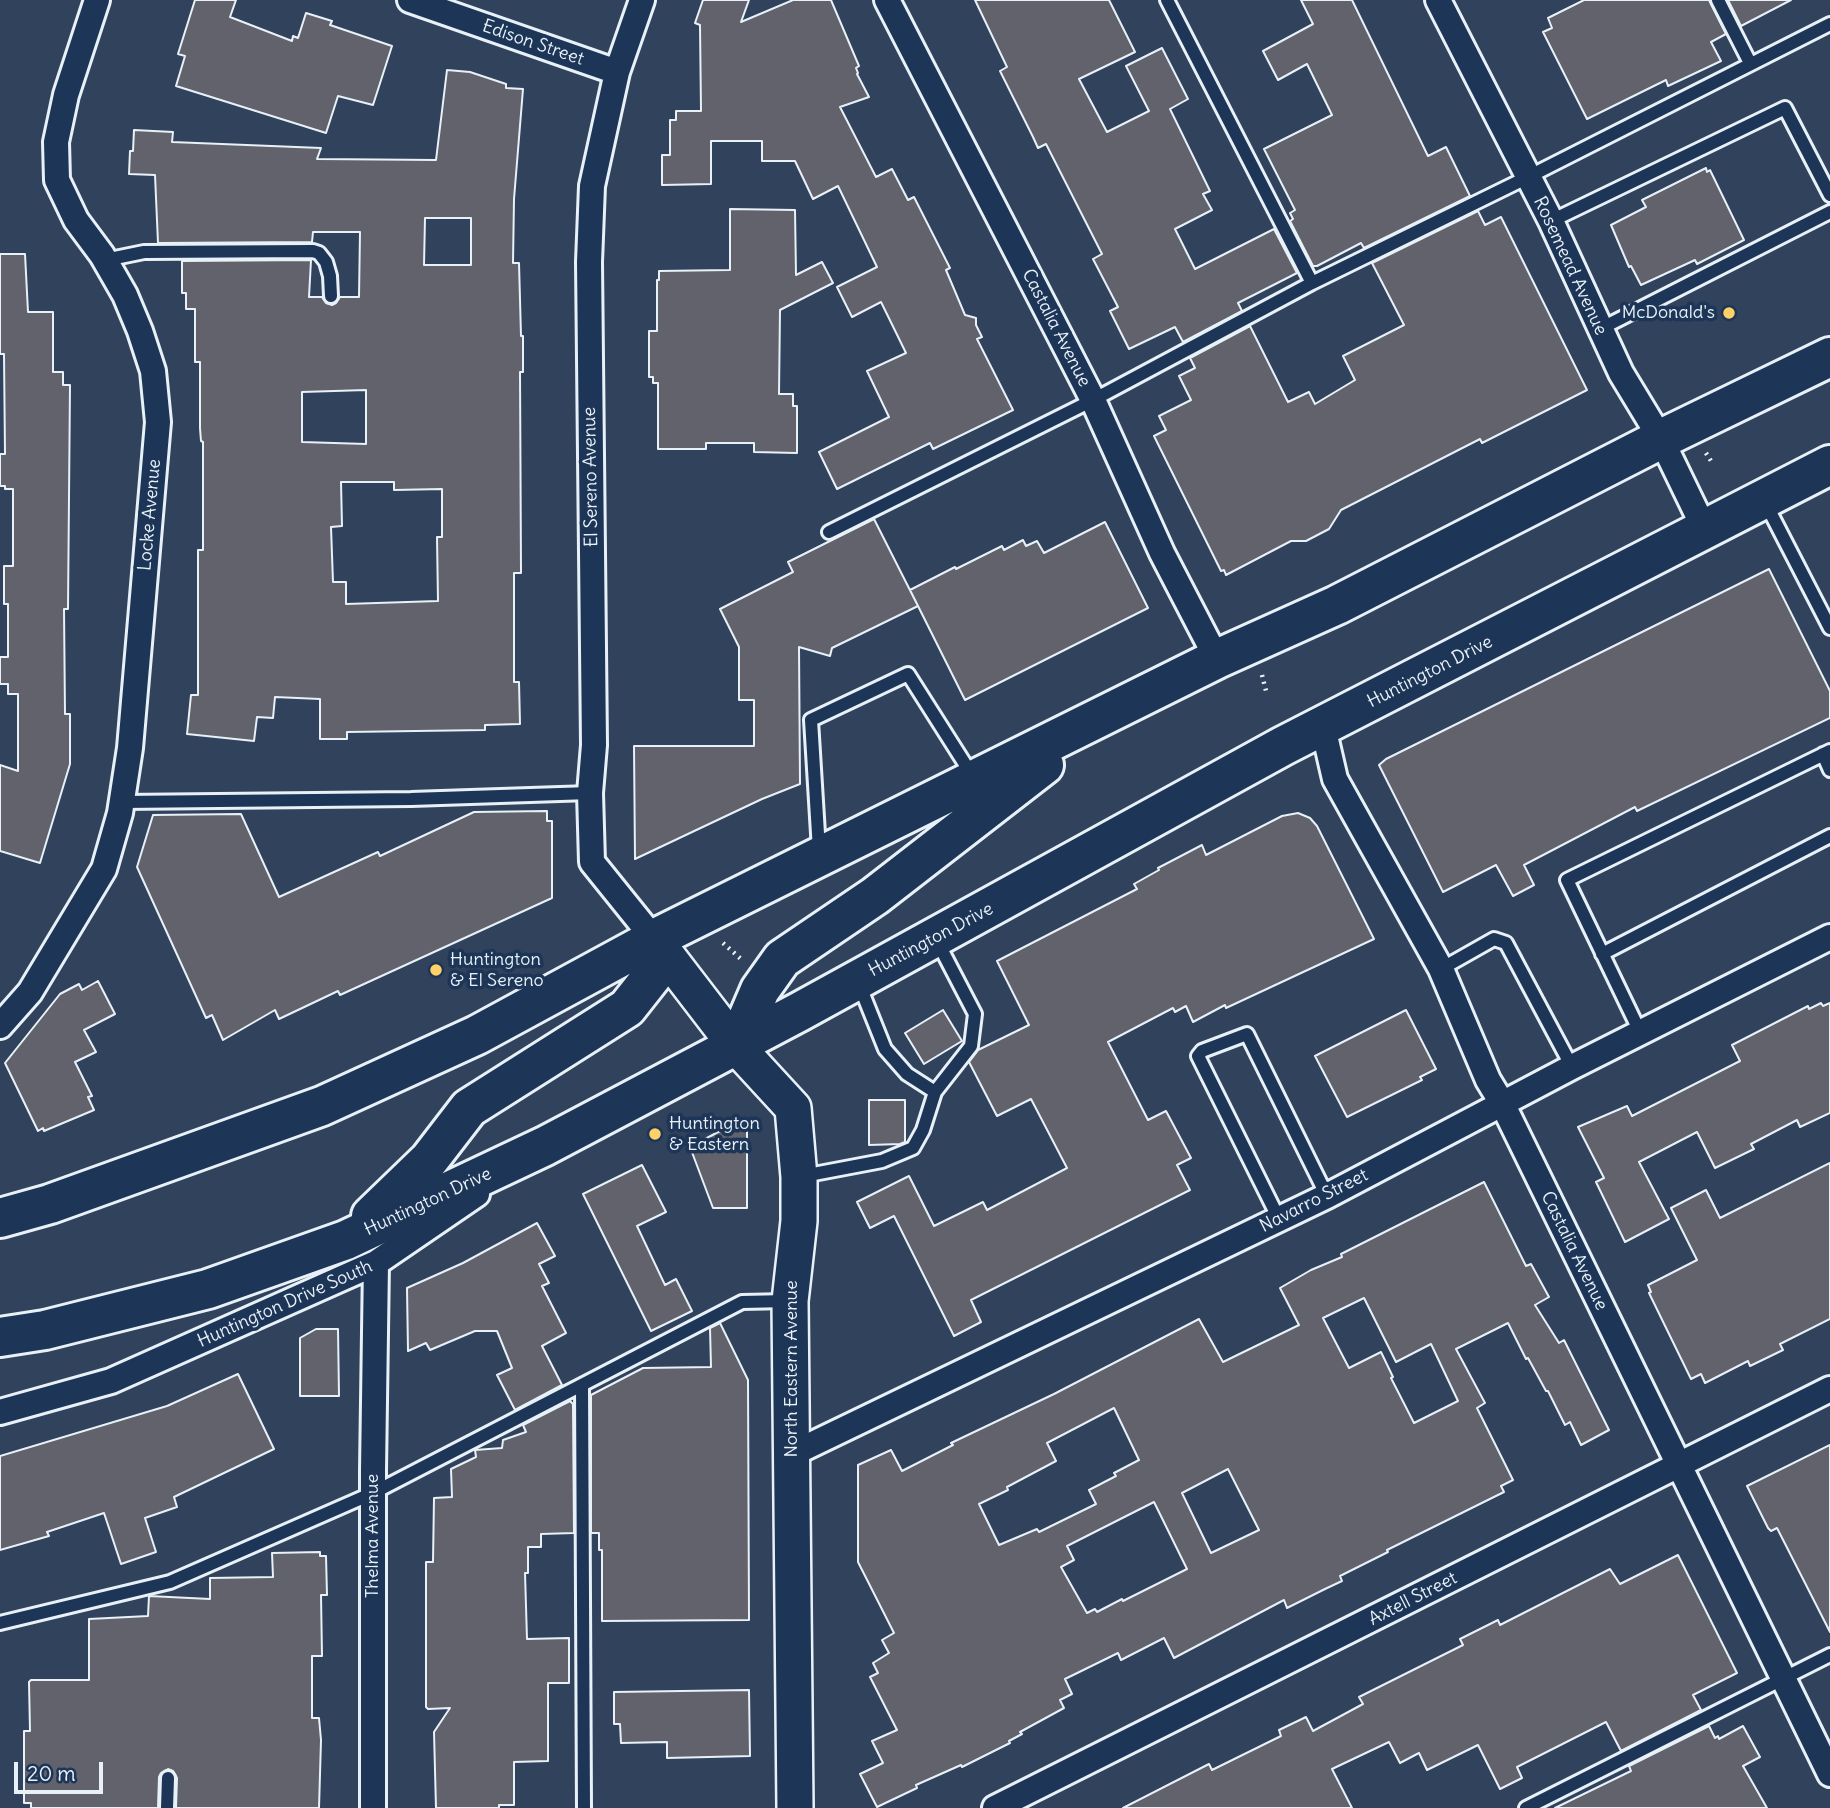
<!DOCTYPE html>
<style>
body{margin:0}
#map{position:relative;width:1830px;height:1808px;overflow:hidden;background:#31425d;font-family:Delius,sans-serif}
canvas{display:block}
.scale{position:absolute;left:14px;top:1762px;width:89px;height:32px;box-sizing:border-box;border:4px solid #e8f1f8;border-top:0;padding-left:9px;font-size:21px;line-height:24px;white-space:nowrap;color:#e8f1f8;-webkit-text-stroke:5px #1d3557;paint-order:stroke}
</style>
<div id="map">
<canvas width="1830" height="1808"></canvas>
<div class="scale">20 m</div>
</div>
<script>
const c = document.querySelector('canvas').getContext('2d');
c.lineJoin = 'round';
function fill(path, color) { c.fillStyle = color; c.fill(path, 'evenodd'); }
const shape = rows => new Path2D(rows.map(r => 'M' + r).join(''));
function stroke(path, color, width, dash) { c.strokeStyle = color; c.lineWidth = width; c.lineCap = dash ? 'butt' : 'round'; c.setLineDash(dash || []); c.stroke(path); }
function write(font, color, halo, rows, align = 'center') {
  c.font = font + ' Delius,sans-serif'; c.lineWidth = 7; c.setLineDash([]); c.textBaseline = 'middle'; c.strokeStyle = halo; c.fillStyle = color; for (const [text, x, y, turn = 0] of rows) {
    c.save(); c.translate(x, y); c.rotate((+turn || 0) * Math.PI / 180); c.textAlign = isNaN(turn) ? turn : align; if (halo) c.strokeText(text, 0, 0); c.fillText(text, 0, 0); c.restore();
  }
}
const building = shape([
 [195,0,236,0,230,17,292,41,293,36,298,38,306,13,332,21,330,25,392,46,373,105,338,96,326,133,176,86,185,56,178,54,195,0],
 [703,0,749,0,741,22,793,0,831,0,859,66,856,68,858,73,857,74,869,97,840,107,876,177,892,169,908,200,914,197,950,268,946,270,965,315,976,318,976,325,982,337,977,339,1013,410,933,449,930,443,837,489,819,452,889,417,867,371,906,353,881,302,852,317,837,287,877,267,838,186,813,199,795,161,762,161,762,141,711,141,711,184,662,185,662,155,670,155,670,120,676,120,676,111,701,111,700,25,695,23,703,0],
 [975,0,1109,0,1135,52,1079,79,1107,132,1149,111,1126,66,1162,48,1188,99,1170,109,1210,191,1203,194,1212,210,1175,229,1195,269,1274,229,1297,273,1238,303,1242,311,1183,342,1175,327,1129,349,1110,311,1118,307,1093,259,1102,254,1046,144,1038,148,1033,137,1000,71,1007,67,975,0],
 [1301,0,1352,0,1428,156,1446,147,1470,196,1364,248,1361,243,1317,266,1313,266,1290,221,1293,219,1290,213,1295,210,1264,149,1332,115,1307,64,1278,80,1263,51,1313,24,1301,0],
 [1584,0,1709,0,1726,34,1711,42,1721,61,1668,86,1666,80,1587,119,1543,32,1552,28,1548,18,1584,0],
 [1728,0,1791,0,1741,26,1728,0],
 [447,70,470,72,506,84,506,88,523,89,514,199,513,263,519,263,521,336,523,336,523,372,520,372,521,573,514,573,514,682,519,682,520,724,485,725,485,730,347,732,347,739,320,739,320,699,275,697,273,718,257,717,254,741,187,734,191,695,198,695,198,550,203,550,203,442,201,441,200,428,200,362,195,362,195,309,186,309,186,293,182,293,182,261,311,260,309,297,322,297,326,303,332,305,336,303,340,297,359,297,360,232,313,232,312,242,158,243,155,175,129,174,130,151,133,151,134,130,173,132,172,142,321,148,317,159,436,160,447,70],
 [425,218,471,218,471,265,424,265,425,218],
 [366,390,366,444,302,442,302,392,366,390],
 [341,482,394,482,394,490,442,489,442,537,437,537,438,601,346,604,346,582,333,582,331,527,342,526,341,482],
 [1706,168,1707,172,1710,170,1744,240,1697,264,1695,260,1641,285,1631,266,1629,267,1611,225,1646,207,1642,200,1706,168],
 [730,209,795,210,796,275,822,262,833,283,780,310,779,394,793,394,793,406,797,406,797,453,754,452,754,443,706,443,706,449,658,449,658,383,653,383,653,377,649,377,649,331,657,331,657,280,659,280,659,271,730,270,730,209],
 [1478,211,1485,225,1501,217,1587,390,1482,443,1480,439,1341,510,1329,529,1306,541,1291,541,1226,575,1224,570,1221,571,1154,436,1166,430,1159,416,1191,400,1179,376,1195,368,1190,358,1250,326,1288,402,1309,392,1315,404,1355,380,1343,356,1404,325,1372,263,1478,211],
 [0,254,25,254,28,312,53,312,53,372,63,372,63,385,70,385,68,609,64,609,65,714,70,714,70,764,40,863,0,851,0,765,18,771,18,694,8,694,8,684,0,684,0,657,8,657,8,604,4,604,4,566,13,566,13,489,5,489,5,486,0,486,0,454,5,454,4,354,0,354,0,254],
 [874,519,918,606,832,648,830,656,799,647,800,784,762,799,635,859,634,746,754,746,754,700,739,700,739,647,720,609,793,572,788,562,874,519],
 [1105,522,1148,608,965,700,910,590,955,567,956,569,1002,546,1004,550,1023,540,1026,546,1037,541,1044,553,1105,522],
 [1769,569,1830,691,1830,718,1637,811,1635,807,1524,865,1534,885,1513,896,1496,865,1443,892,1379,765,1386,759,1769,569],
 [547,811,547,821,552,821,552,898,340,995,338,991,279,1019,275,1010,223,1040,212,1015,206,1018,137,867,153,815,241,814,279,897,378,852,380,856,474,812,547,811],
 [1298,813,1310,818,1317,826,1374,939,1226,1008,1225,1005,1193,1022,1186,1006,1175,1012,1173,1008,1108,1042,1148,1120,1166,1111,1191,1158,1177,1165,1190,1190,971,1300,981,1322,954,1336,894,1216,870,1228,857,1202,909,1176,934,1226,983,1202,987,1210,1067,1168,1031,1099,997,1116,969,1062,978,1050,1029,1025,997,961,1137,889,1134,884,1159,870,1158,868,1202,845,1206,855,1282,816,1298,813],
 [98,981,115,1014,84,1030,96,1052,75,1062,92,1096,88,1097,94,1110,44,1131,43,1128,38,1131,5,1063,60,994,79,984,82,990,98,981],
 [1821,1003,1823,1006,1830,1003,1830,1113,1800,1127,1797,1120,1751,1144,1754,1149,1715,1168,1697,1132,1639,1162,1669,1219,1625,1242,1596,1182,1604,1178,1578,1127,1627,1106,1632,1116,1740,1061,1732,1045,1808,1006,1809,1009,1821,1003],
 [943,1010,962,1041,924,1064,905,1033,943,1010],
 [1406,1010,1436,1069,1420,1077,1422,1080,1347,1117,1315,1056,1406,1010],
 [869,1100,905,1100,905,1142,900,1144,869,1145,869,1100],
 [735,1123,747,1131,747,1208,713,1208,690,1147,735,1123],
 [1830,1163,1830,1319,1780,1344,1783,1350,1750,1366,1748,1361,1705,1383,1701,1374,1691,1379,1649,1293,1651,1292,1648,1285,1697,1260,1671,1208,1706,1190,1720,1218,1830,1163],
 [642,1165,666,1212,637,1226,665,1285,676,1279,692,1311,651,1331,583,1194,642,1165],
 [1484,1182,1526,1266,1531,1264,1549,1297,1535,1305,1559,1343,1564,1340,1609,1430,1581,1445,1570,1422,1565,1425,1548,1391,1546,1391,1528,1358,1526,1359,1508,1323,1456,1349,1485,1403,1477,1408,1513,1480,1501,1486,1504,1492,1387,1550,1388,1552,1340,1576,1342,1581,1325,1589,1287,1608,1284,1600,1174,1658,1164,1638,1121,1660,1118,1653,1065,1679,1072,1694,1060,1700,1064,1708,1020,1732,1022,1734,1009,1741,1010,1743,962,1767,961,1765,916,1785,917,1788,877,1807,860,1774,883,1763,872,1741,897,1730,870,1677,878,1673,873,1663,889,1653,882,1640,894,1633,858,1562,858,1465,891,1450,902,1471,953,1445,951,1443,1054,1394,1199,1319,1223,1362,1299,1325,1280,1288,1311,1270,1342,1257,1341,1254,1484,1182],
 [1364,1298,1396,1362,1431,1344,1458,1401,1414,1423,1391,1378,1393,1377,1381,1352,1349,1368,1323,1318,1364,1298],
 [1114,1408,1139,1460,1114,1473,1116,1476,1089,1490,1096,1504,1039,1532,1037,1529,999,1545,979,1504,1008,1490,1007,1487,1056,1461,1047,1443,1114,1408],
 [1228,1469,1259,1530,1211,1553,1182,1493,1228,1469],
 [1154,1502,1187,1569,1123,1601,1122,1599,1097,1612,1095,1609,1087,1613,1061,1567,1074,1560,1067,1546,1154,1502],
 [537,1223,555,1256,539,1264,549,1283,542,1286,566,1333,542,1346,562,1385,515,1410,497,1375,512,1368,497,1331,475,1331,430,1350,426,1343,408,1351,407,1288,463,1263,537,1223],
 [720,1323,748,1380,749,1620,602,1621,602,1550,599,1550,599,1533,591,1533,591,1395,643,1368,711,1367,710,1328,720,1323],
 [316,1329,338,1329,339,1396,300,1396,300,1338,316,1329],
 [238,1374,274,1449,174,1497,177,1507,145,1518,156,1552,121,1564,104,1513,47,1532,49,1536,0,1550,0,1456,167,1406,238,1374],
 [570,1401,573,1404,574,1533,541,1534,541,1547,528,1547,528,1573,525,1573,527,1639,569,1638,569,1683,548,1683,548,1761,514,1762,514,1805,499,1805,499,1808,436,1808,434,1732,450,1708,428,1709,426,1707,426,1562,433,1562,434,1498,452,1497,451,1469,476,1457,475,1450,502,1448,503,1440,526,1432,523,1425,570,1401],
 [1830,1445,1830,1632,1777,1528,1771,1531,1768,1528,1747,1486,1830,1445],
 [320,1552,320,1556,326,1556,327,1595,321,1595,322,1656,312,1656,312,1718,319,1718,321,1740,319,1808,176,1808,177,1778,173,1771,168,1769,161,1773,159,1777,158,1808,31,1808,31,1803,24,1803,24,1731,30,1731,29,1682,31,1680,89,1680,89,1619,148,1616,149,1596,210,1599,210,1578,273,1577,272,1553,320,1552],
 [1678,1555,1737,1673,1693,1695,1701,1710,1621,1751,1606,1722,1517,1767,1522,1778,1500,1789,1478,1745,1427,1770,1419,1753,1400,1763,1389,1742,1332,1769,1352,1808,1123,1808,1209,1764,1212,1770,1281,1736,1279,1730,1306,1717,1313,1731,1363,1704,1359,1697,1463,1645,1460,1639,1498,1620,1500,1625,1610,1569,1620,1584,1678,1555],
 [749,1690,750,1756,667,1758,667,1742,621,1743,620,1724,614,1724,614,1692,749,1690],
 [1709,1726,1715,1738,1718,1736,1719,1739,1743,1726,1760,1757,1743,1766,1767,1808,1555,1808,1631,1771,1629,1766,1709,1726]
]);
fill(building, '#61626b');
stroke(building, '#e8f1f8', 2);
const lane = shape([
 [1167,0,1312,283],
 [1718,0,1750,63],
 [1551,221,1785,108,1830,195],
 [105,260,144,252,313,251,319,253,326,262,330,276,331,296],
 [1600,329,1830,212],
 [1766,504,1830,628],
 [829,532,1093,400,1312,283,1528,177,1830,24],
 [1823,754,1830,770],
 [122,802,411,799,590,793],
 [819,850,811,720,908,674,972,775],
 [1602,954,1830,836],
 [1441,969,1494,939,1506,943,1572,1067],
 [859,984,885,1049,907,1074,935,1092],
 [1641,1034,1567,880,1830,751],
 [803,1176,882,1161,913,1148,923,1130,935,1092,971,1046,975,1014,936,939],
 [1279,1219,1198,1056,1202,1051,1247,1034,1327,1196],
 [582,1385,584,1808],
 [0,1623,170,1582,373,1493,742,1302,787,1301],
 [167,1808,168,1778],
 [1526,1808,1830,1655]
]);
const street = shape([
 [410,0,617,72],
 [642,0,617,72,592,186,589,262,594,745,590,793,592,862,654,939],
 [887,0,1093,400,1162,553,1217,659],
 [1438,0,1551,221,1621,373,1661,439,1705,530],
 [1323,727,1335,779,1441,969,1488,1080,1502,1103,1830,1774],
 [0,1026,30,992,104,869,120,813,130,748,158,422,153,371,140,331,125,295,102,255,76,220,57,180,56,142,66,95,97,0],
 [0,1412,111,1381,376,1263,477,1194],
 [792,1454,1327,1196,1572,1067,1830,937],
 [373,1808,373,1470,376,1263],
 [995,1808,1830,1389]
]);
const secondary = shape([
 [654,939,736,1046,793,1108,799,1177,799,1221,790,1301,795,1808]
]);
const primary = shape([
 [736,1046,760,990,782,959,875,896,1044,765],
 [371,1216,429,1160,469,1108,627,1008,653,975,654,939],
 [0,1218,50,1204,322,1106,477,1035,654,939,1217,659,1337,605,1661,439,1830,357],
 [0,1337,45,1330,208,1289,346,1240,545,1146,799,1012,1283,746,1830,465]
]);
stroke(lane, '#e8f1f8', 18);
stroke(street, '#e8f1f8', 30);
stroke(secondary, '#e8f1f8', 40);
stroke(primary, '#e8f1f8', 44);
stroke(shape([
 [1706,453,1713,464],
 [1262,675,1267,695],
 [723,943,741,959]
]), '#e8f1f8', 4.5, [2, 5]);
stroke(lane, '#1d3557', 12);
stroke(street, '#1d3557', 24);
stroke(secondary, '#1d3557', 35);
stroke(primary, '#1d3557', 38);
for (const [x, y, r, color] of [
 [1729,313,7,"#ffd166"],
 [436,970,7,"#ffd166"],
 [655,1134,7,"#ffd166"]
]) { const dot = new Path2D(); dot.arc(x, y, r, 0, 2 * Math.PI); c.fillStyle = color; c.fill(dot); stroke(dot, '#1d3557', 2.5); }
write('18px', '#e8f1f8', '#1d3557', [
 ["Edison Street",533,43,19],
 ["Rosemead Avenue",1570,266,65],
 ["Castalia Avenue",1056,328,63],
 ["El Sereno Avenue",591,477,-91],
 ["Locke Avenue",150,515,-85],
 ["Huntington Drive",1430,672,-27],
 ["Huntington Drive",931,940,-28],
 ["Navarro Street",1314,1201,-27],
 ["Huntington Drive",428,1202,-25],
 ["Castalia Avenue",1574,1251,64],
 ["Huntington Drive South",285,1304,-24],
 ["North Eastern Avenue",792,1369,-90],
 ["Thelma Avenue",373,1536,-90],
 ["Axtell Street",1413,1599,-27]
]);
write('18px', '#e8f1f8', '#1d3557', [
 ["McDonald's",1715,313,"right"],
 ["Huntington",450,960],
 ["& El Sereno",450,981],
 ["Huntington",669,1124],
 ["& Eastern",669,1145]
], 'left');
</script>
